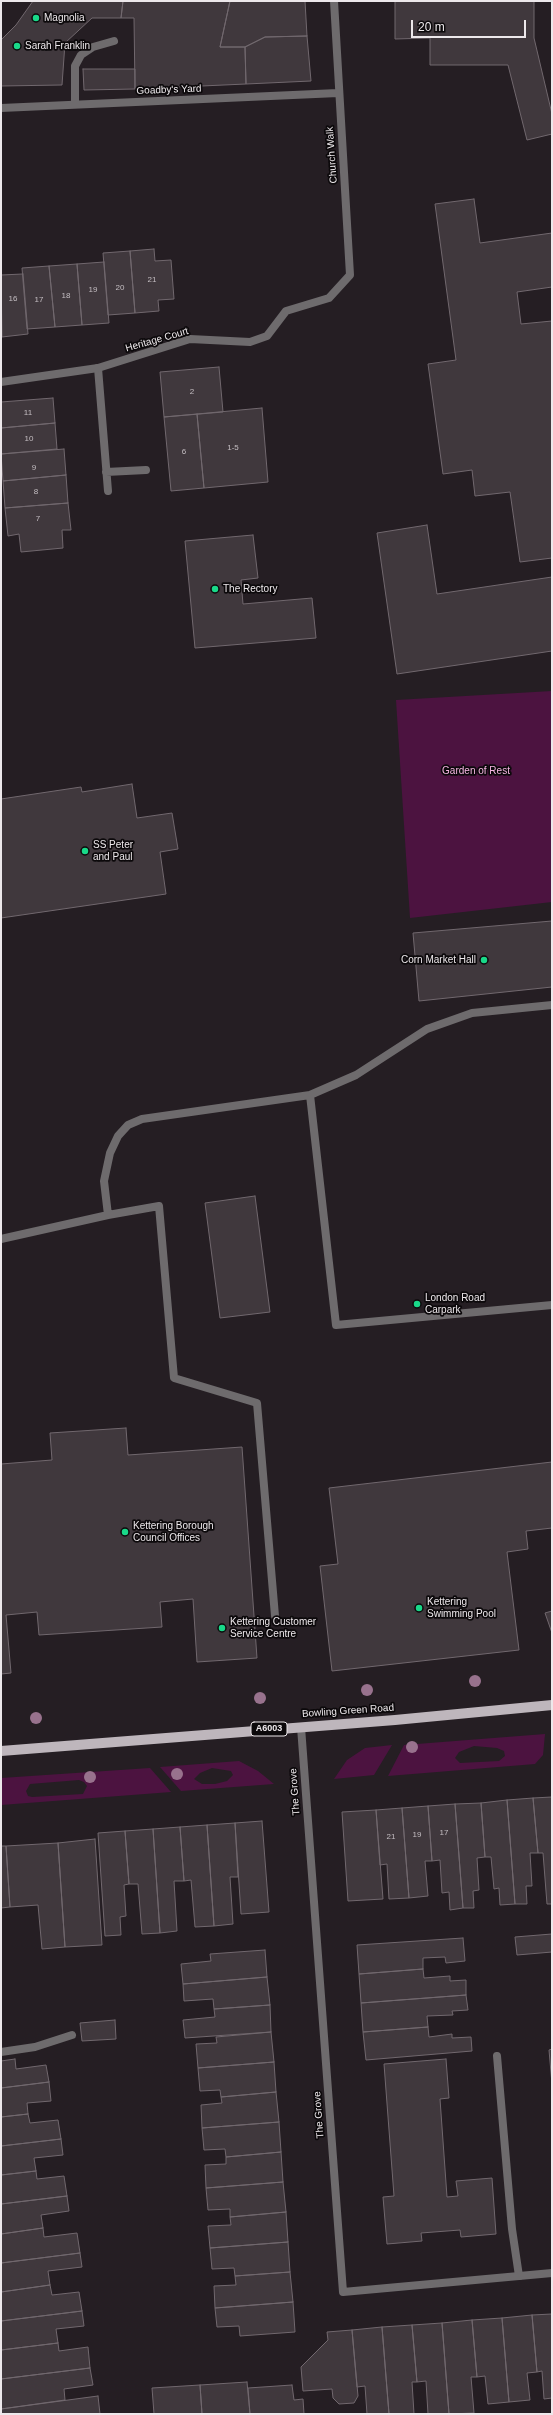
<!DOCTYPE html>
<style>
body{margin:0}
#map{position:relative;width:553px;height:2415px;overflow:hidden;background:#251e23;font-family:Helvetica,sans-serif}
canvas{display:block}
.frame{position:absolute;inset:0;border:2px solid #ede8eb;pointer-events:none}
.scale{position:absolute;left:411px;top:20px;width:115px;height:18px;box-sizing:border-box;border:2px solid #ede8eb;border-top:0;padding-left:5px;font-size:12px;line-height:14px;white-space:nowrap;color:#ede8eb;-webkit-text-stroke:3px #0c090b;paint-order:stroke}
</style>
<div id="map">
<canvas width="553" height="2415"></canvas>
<div class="frame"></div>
<div class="scale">20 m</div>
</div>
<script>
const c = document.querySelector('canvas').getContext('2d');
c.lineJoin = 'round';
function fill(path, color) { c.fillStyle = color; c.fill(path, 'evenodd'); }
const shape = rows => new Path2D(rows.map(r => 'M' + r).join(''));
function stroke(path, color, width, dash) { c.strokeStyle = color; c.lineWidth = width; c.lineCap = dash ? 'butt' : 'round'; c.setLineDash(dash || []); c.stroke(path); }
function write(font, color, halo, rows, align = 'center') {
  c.font = font + ' Helvetica,sans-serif'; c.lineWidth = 3.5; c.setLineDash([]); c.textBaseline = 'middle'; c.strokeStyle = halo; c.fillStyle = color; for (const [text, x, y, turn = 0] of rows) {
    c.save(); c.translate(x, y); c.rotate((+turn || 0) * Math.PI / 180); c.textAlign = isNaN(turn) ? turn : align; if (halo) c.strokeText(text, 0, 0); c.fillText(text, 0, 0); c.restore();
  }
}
fill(shape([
 [552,691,552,902,410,918,396,700],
 [545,1734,543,1755,535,1764,388,1776,404,1745],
 [474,1746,497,1748,504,1751,505,1756,499,1761,460,1763,455,1758,459,1752],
 [392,1745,374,1775,334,1779,347,1760,365,1748],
 [239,1761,258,1771,274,1784,181,1791,160,1767],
 [212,1768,231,1771,233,1775,227,1781,215,1784,202,1784,194,1779,200,1773],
 [150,1768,171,1792,1,1805,1,1778],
 [79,1780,84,1782,87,1786,83,1794,32,1797,28,1796,26,1791,30,1784]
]), '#4c1340');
const building = shape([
 [33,1,123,1,121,18,92,18,65,43,62,85,1,86,1,40,16,25,33,1],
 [123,1,230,1,220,47,245,47,246,84,135,89,134,18,121,18,123,1],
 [230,1,305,1,307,36,265,37,245,47,220,47,230,1],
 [395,1,534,1,534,38,552,114,552,134,527,140,508,65,430,65,430,38,395,39,395,1],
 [307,36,311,81,246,84,245,47,265,37,307,36],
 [83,69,135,69,135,89,84,90,83,69],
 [474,199,480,243,552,233,552,287,517,292,521,324,552,321,552,558,520,562,510,492,475,496,472,470,443,474,428,364,456,360,435,204,474,199],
 [154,249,155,261,171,260,174,299,158,300,159,311,135,313,130,251,154,249],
 [130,251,135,313,108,315,103,253,130,251],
 [104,262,109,323,82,325,77,264,104,262],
 [77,264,82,325,55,327,49,266,77,264],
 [49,266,55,327,27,329,22,268,49,266],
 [23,274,28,334,2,337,1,275,23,274],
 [219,367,223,412,164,417,160,372,219,367],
 [53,398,55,423,1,428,1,402,53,398],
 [262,408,268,482,204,488,197,414,262,408],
 [197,414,204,488,171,491,164,417,197,414],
 [55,423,57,449,1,454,1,428,55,423],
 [64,449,66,475,3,481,1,454,64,449],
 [66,475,68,503,5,508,3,481,66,475],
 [68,503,71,530,62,530,63,548,21,552,19,534,8,536,5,508,68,503],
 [427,525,437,594,552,577,552,651,397,674,377,533,427,525],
 [253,535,258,578,241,580,243,604,312,598,316,638,195,648,185,541,253,535],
 [132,784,137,818,172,813,178,849,160,852,166,894,1,918,1,799,81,787,82,792,132,784],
 [552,921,552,987,419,1001,413,933,552,921],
 [255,1196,270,1312,220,1318,205,1203,255,1196],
 [126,1428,128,1455,242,1447,257,1658,197,1662,193,1599,160,1602,162,1627,39,1635,37,1612,6,1615,11,1673,1,1674,1,1464,52,1460,50,1433,126,1428],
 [552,1462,552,1528,526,1531,528,1549,507,1552,519,1650,332,1671,320,1566,338,1564,329,1488,552,1462],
 [552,1611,552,1633,545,1613,552,1611],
 [552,1797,552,1904,547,1904,543,1853,538,1853,533,1798,552,1797],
 [533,1798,538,1853,530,1853,532,1886,526,1886,527,1904,515,1904,507,1800,533,1798],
 [507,1800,515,1904,500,1905,499,1888,494,1889,491,1857,485,1857,481,1803,507,1800],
 [481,1803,485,1857,477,1858,479,1890,473,1891,474,1908,463,1908,455,1804,481,1803],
 [455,1804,463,1908,450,1910,449,1892,442,1893,440,1860,432,1861,428,1806,455,1804],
 [428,1806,432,1861,425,1861,428,1896,409,1898,402,1808,428,1806],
 [402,1808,409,1898,389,1899,387,1864,380,1865,376,1810,402,1808],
 [376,1810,383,1899,348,1901,342,1812,376,1810],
 [262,1821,269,1912,241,1914,235,1823,262,1821],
 [235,1823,238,1877,230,1877,233,1924,214,1926,207,1825,235,1823],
 [207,1825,214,1926,195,1927,191,1880,184,1881,180,1827,207,1825],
 [180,1827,184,1881,174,1881,177,1931,160,1933,153,1829,180,1827],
 [153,1829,160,1933,142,1934,138,1884,129,1884,125,1831,153,1829],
 [125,1831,129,1884,124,1885,126,1916,120,1917,121,1935,105,1936,98,1833,125,1831],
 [95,1839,102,1945,65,1947,58,1843,95,1839],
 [58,1843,65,1947,42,1949,38,1905,10,1907,6,1846,58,1843],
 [1,1846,6,1846,10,1907,1,1908,1,1846],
 [552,1934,552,1952,517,1955,515,1937,552,1934],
 [463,1938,465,1961,446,1963,445,1957,423,1958,423,1969,359,1974,357,1945,463,1938],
 [265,1950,267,1977,183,1984,181,1964,211,1961,210,1954,265,1950],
 [423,1969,424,1978,450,1976,450,1981,466,1980,466,1995,361,2003,359,1974,423,1969],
 [267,1977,270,2005,214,2009,213,1999,184,2001,183,1984,267,1977],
 [466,1995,468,2010,452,2011,453,2015,427,2016,428,2027,363,2032,361,2003,466,1995],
 [270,2005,271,2032,185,2038,183,2020,215,2017,214,2009,270,2005],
 [115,2020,116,2039,82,2041,80,2023,115,2020],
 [428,2027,429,2037,452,2034,452,2038,471,2037,472,2051,366,2060,363,2032,428,2027],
 [271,2032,274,2062,198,2068,196,2044,217,2043,216,2037,271,2032],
 [552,2049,552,2084,549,2050,552,2049],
 [15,2059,16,2069,46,2065,49,2082,1,2088,1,2061,15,2059],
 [446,2059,449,2098,440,2099,447,2197,458,2196,456,2181,492,2178,496,2234,461,2237,460,2230,421,2233,422,2241,387,2244,383,2197,394,2196,384,2064,446,2059],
 [274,2062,276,2092,221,2097,220,2090,200,2091,198,2068,274,2062],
 [49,2082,51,2101,27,2103,28,2114,1,2117,1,2088,49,2082],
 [276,2092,279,2122,202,2128,201,2105,222,2103,221,2097,276,2092],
 [28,2114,30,2123,58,2120,61,2139,1,2146,1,2117,28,2114],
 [279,2122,281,2152,226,2157,225,2149,204,2150,202,2128,279,2122],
 [61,2139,63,2155,34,2158,36,2171,1,2175,1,2146,61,2139],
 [281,2152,283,2182,206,2188,205,2165,226,2164,226,2157,281,2152],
 [36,2171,37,2179,64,2176,67,2196,1,2204,1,2175,36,2171],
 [283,2182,286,2212,230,2217,230,2209,208,2210,206,2188,283,2182],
 [67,2196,69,2211,41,2215,43,2228,1,2234,1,2204,67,2196],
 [286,2212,288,2242,210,2248,208,2226,231,2225,230,2217,286,2212],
 [43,2228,44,2237,77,2233,80,2253,1,2263,1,2234,43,2228],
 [288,2242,290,2272,235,2276,234,2268,212,2269,210,2248,288,2242],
 [80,2253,82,2267,48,2271,50,2285,1,2292,1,2263,80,2253],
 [290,2272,293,2302,215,2308,214,2286,236,2285,235,2276,290,2272],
 [50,2285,52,2295,79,2292,82,2311,1,2321,1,2292,50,2285],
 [293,2302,295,2332,240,2336,239,2326,217,2327,215,2308,293,2302],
 [82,2311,84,2326,56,2329,58,2343,1,2350,1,2321,82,2311],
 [552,2314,552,2398,544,2399,542,2371,537,2372,532,2315,552,2314],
 [532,2315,537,2372,527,2373,530,2400,509,2402,502,2318,532,2315],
 [502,2318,509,2402,488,2404,485,2376,477,2377,472,2320,502,2318],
 [472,2320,477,2377,471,2377,474,2413,449,2414,442,2323,472,2320],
 [442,2323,449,2414,428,2414,426,2381,417,2382,412,2325,442,2323],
 [412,2325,417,2382,412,2382,414,2414,389,2414,382,2327,412,2325],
 [382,2327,389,2414,367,2414,365,2386,357,2387,352,2330,382,2327],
 [352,2330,358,2396,354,2403,339,2404,333,2398,332,2389,303,2391,301,2367,328,2340,327,2332,352,2330],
 [58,2343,59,2351,88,2347,90,2368,1,2379,1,2350,58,2343],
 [90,2368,93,2385,64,2389,65,2400,1,2409,1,2379,90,2368],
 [247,2382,250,2414,202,2414,200,2385,247,2382],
 [200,2385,202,2414,154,2414,152,2388,200,2385],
 [292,2385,294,2400,303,2399,304,2414,250,2414,248,2388,292,2385],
 [98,2396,100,2414,1,2414,1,2409,98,2396]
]);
fill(building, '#40383d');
stroke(building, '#71686e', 1);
stroke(shape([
 [75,104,75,66,81,55,93,47,114,41],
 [98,368,108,491],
 [106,472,146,470],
 [552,1005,472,1013,427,1029,356,1075,310,1095,336,1325,552,1305],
 [108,1215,159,1206,174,1378,257,1403,275,1616],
 [1,1239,108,1215,104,1181,110,1153,118,1136,128,1125,142,1119,310,1095],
 [1,2052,35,2047,72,2035],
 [497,2056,512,2229,519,2276]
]), '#6e6b6d', 8);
stroke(shape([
 [1,108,338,93],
 [1,382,98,368,190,339,250,342,267,336,286,311,329,298,350,275,334,1],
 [301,1727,343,2292,552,2273]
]), '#6e6b6d', 8);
stroke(shape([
 [1,1751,395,1720,552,1705]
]), '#beb6bc', 10);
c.fillStyle = '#98728d';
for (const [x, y] of [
 [475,1681],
 [367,1690],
 [260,1698],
 [36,1718],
 [412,1747],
 [177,1774],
 [90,1777]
]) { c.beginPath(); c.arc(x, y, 6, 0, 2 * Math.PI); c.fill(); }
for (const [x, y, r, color] of [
 [36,18,4,"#19d989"],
 [17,46,4,"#19d989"],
 [215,589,4,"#19d989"],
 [85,851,4,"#19d989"],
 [484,960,4,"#19d989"],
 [417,1304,4,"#19d989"],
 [125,1532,4,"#19d989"],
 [419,1608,4,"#19d989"],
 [222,1628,4,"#19d989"]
]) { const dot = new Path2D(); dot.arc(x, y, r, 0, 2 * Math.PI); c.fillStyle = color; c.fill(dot); stroke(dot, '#0c090b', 1.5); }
write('8px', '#c2bcc0', null, [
 ["21",152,280],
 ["20",120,288],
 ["19",93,290],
 ["18",66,296],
 ["16",13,299],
 ["17",39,300],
 ["2",192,392],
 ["11",28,413],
 ["10",29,439],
 ["1-5",233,448],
 ["6",184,452],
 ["9",34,468],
 ["8",36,492],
 ["7",38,519],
 ["17",444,1833],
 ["19",417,1835],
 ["21",391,1837]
]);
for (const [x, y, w] of [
 [269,1729,36]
]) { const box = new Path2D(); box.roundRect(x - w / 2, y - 7, w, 14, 3); c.fillStyle = '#0c090b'; c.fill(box); stroke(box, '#ede8eb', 1); }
write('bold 9px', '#ede8eb', null, [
 ["A6003",269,1729]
]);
write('10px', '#ede8eb', '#0c090b', [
 ["Magnolia",44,18],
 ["Sarah Franklin",25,46],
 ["The Rectory",223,589],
 ["SS Peter",93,845],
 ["and Paul",93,857],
 ["Corn Market Hall",476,960,"right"],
 ["London Road",425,1298],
 ["Carpark",425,1310],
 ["Kettering Borough",133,1526],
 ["Council Offices",133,1538],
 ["Kettering",427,1602],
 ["Swimming Pool",427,1614],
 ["Kettering Customer",230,1622],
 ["Service Centre",230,1634]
], 'left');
write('10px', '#ede8eb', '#0c090b', [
 ["Goadby's Yard",169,90,-2],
 ["Church Walk",332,155,-94],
 ["Heritage Court",157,340,-16],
 ["Bowling Green Road",348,1711,-4],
 ["The Grove",295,1792,-94],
 ["The Grove",319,2115,-94]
]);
write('10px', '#f6b6e3', '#0c090b', [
 ["Garden of Rest",476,771]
]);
</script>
